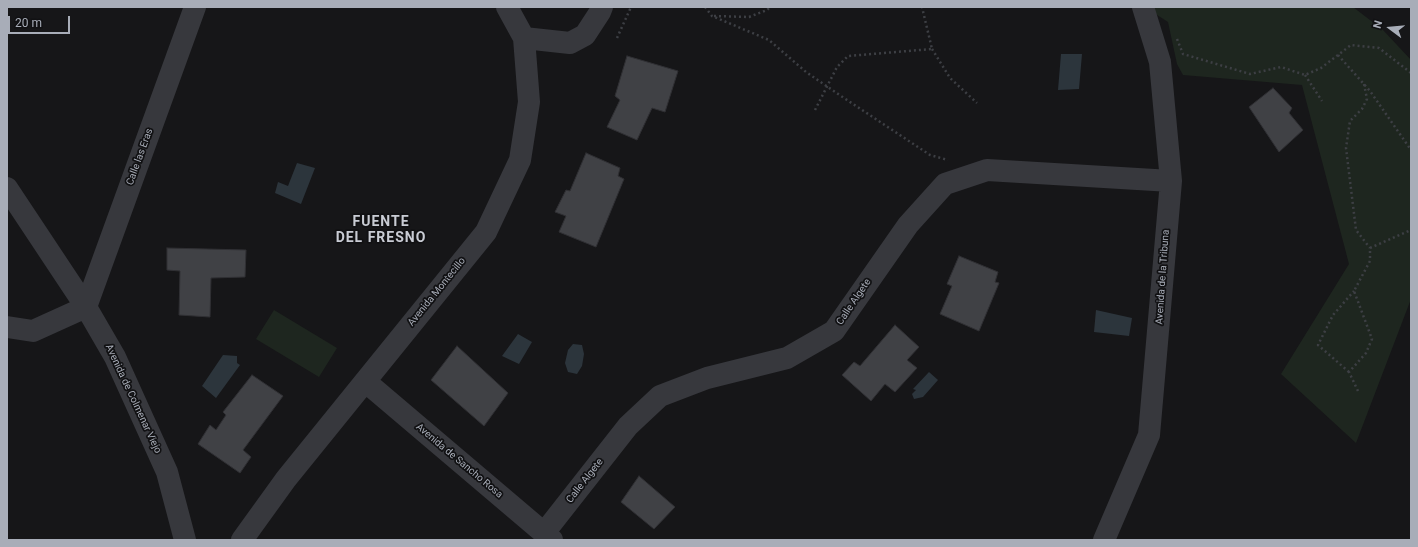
<!DOCTYPE html>
<style>
body{margin:0}
#map{position:relative;width:1418px;height:547px;overflow:hidden;background:#161618;font-family:Roboto,sans-serif}
canvas{display:block}
.frame{position:absolute;inset:0;border:8px solid #a8adb8;pointer-events:none}
.north{position:absolute;left:1370px;top:8px;width:40px;height:40px;-webkit-text-stroke:3px #111113;paint-order:stroke;rotate:286deg;font-size:11px;font-weight:700;line-height:16px;text-align:center;color:#a8adb8}
.north::after{content:'';display:block;margin:auto;width:14px;height:18px;background:#a8adb8;clip-path:polygon(50% 0,100% 100%,50% 72%,0 100%)}
.scale{position:absolute;left:8px;top:16px;width:62px;height:18px;box-sizing:border-box;border:2px solid #a8adb8;border-top:0;padding-left:5px;font-size:12px;line-height:14px;white-space:nowrap;color:#a8adb8;-webkit-text-stroke:3px #111113;paint-order:stroke}
</style>
<div id="map">
<canvas width="1418" height="547"></canvas>
<div class="frame"></div>
<div class="north">N</div>
<div class="scale">20 m</div>
</div>
<script>
const c = document.querySelector('canvas').getContext('2d');
c.lineJoin = 'round';
function fill(path, color) { c.fillStyle = color; c.fill(path, 'evenodd'); }
const shape = rows => new Path2D(rows.map(r => 'M' + r).join(''));
function stroke(path, color, width, dash) { c.strokeStyle = color; c.lineWidth = width; c.lineCap = dash ? 'butt' : 'round'; c.setLineDash(dash || []); c.stroke(path); }
function write(font, color, halo, rows, align = 'center') {
  c.font = font + ' Roboto,sans-serif'; c.lineWidth = 3.5; c.setLineDash([]); c.textBaseline = 'middle'; c.strokeStyle = halo; c.fillStyle = color; for (const [text, x, y, turn = 0] of rows) {
    c.save(); c.translate(x, y); c.rotate((+turn || 0) * Math.PI / 180); c.textAlign = isNaN(turn) ? turn : align; if (halo) c.strokeText(text, 0, 0); c.fillText(text, 0, 0); c.restore();
  }
}
fill(shape([
 [1153,7,1353,7,1383,30,1411,60,1411,299,1356,443,1281,374,1349,264,1302,85,1183,75,1177,64,1168,22,1154,13],
 [274,310,337,348,319,377,256,339]
]), '#1e261f');
fill(shape([
 [1061,54,1082,54,1079,89,1058,90],
 [297,163,315,168,301,204,275,193,278,182,288,186],
 [1096,310,1132,318,1129,336,1094,332],
 [518,334,532,342,519,364,502,356],
 [573,344,582,345,584,354,582,366,577,374,568,372,565,363,568,350],
 [223,355,237,356,237,363,240,365,216,398,202,386],
 [929,372,938,380,923,397,914,399,912,394,916,390,913,389]
]), '#2c353c');
const building = shape([
 [627,56,678,71,665,112,652,108,637,140,607,127,620,100,615,96,627,56],
 [1273,88,1292,108,1289,113,1303,130,1279,152,1249,107,1273,88],
 [586,153,620,168,618,176,624,179,596,247,559,232,566,216,555,212,566,190,570,191,586,153],
 [167,248,246,250,245,277,211,278,210,317,179,315,180,271,167,270,167,248],
 [959,256,998,272,995,282,999,283,979,331,940,314,952,286,947,284,959,256],
 [895,325,919,347,907,360,917,368,895,392,885,384,871,401,842,375,854,362,860,366,895,325],
 [457,346,508,393,484,426,431,380,457,346],
 [252,375,283,396,243,450,251,457,240,473,198,444,210,425,216,430,226,415,223,412,252,375],
 [639,476,675,507,654,529,621,502,639,476]
]);
fill(building, '#404145');
stroke(building, '#303034', 1);
stroke(shape([
 [705,7,712,16,769,40,806,72,841,96,930,155,948,160],
 [714,16,749,17,767,10,770,7],
 [617,38,631,7],
 [1177,39,1183,54,1250,74,1281,67,1305,75,1321,68,1351,45,1379,48,1411,73],
 [932,49,950,78,977,103],
 [1338,55,1370,91,1411,150],
 [1305,75,1322,101],
 [1364,84,1367,99,1362,109,1350,121,1346,148,1356,230,1370,248],
 [815,110,837,67,848,56,932,49,922,7],
 [1349,372,1318,345,1333,315,1354,291],
 [1358,391,1349,372,1366,353,1372,339,1354,291,1370,261,1370,248,1411,230]
]), '#3d3f44', 2.5, [2, 3]);
stroke(shape([
 [524,38,570,43,585,35,600,12,602,7],
 [7,188,86,307,115,357,167,472,185,540],
 [7,327,33,331,86,307,195,7],
 [366,382,552,540],
 [544,533,628,426,660,396,707,378,787,358,834,331,908,225,945,184,987,170,1171,181],
 [242,540,286,479,486,232,520,160,529,102,524,38,507,7],
 [1104,540,1149,435,1171,181,1160,62,1143,7]
]), '#37383d', 22);
write('10px', '#a8adb8', '#111113', [
 ["Calle las Eras",140,157,-70],
 ["Avenida de la Tribuna",1163,277,-86],
 ["Avenida Montecillo",437,292,-51],
 ["Calle Algete",854,302,-56],
 ["Avenida de Colmenar Viejo",133,399,65],
 ["Avenida de Sancho Rosa",459,461,40],
 ["Calle Algete",585,481,-52]
]);
c.letterSpacing = '1px';
write('bold 14px', '#c9ccd4', '#111113', [
 ["FUENTE",381,222],
 ["DEL FRESNO",381,238]
]);
c.letterSpacing = '0px';
</script>
